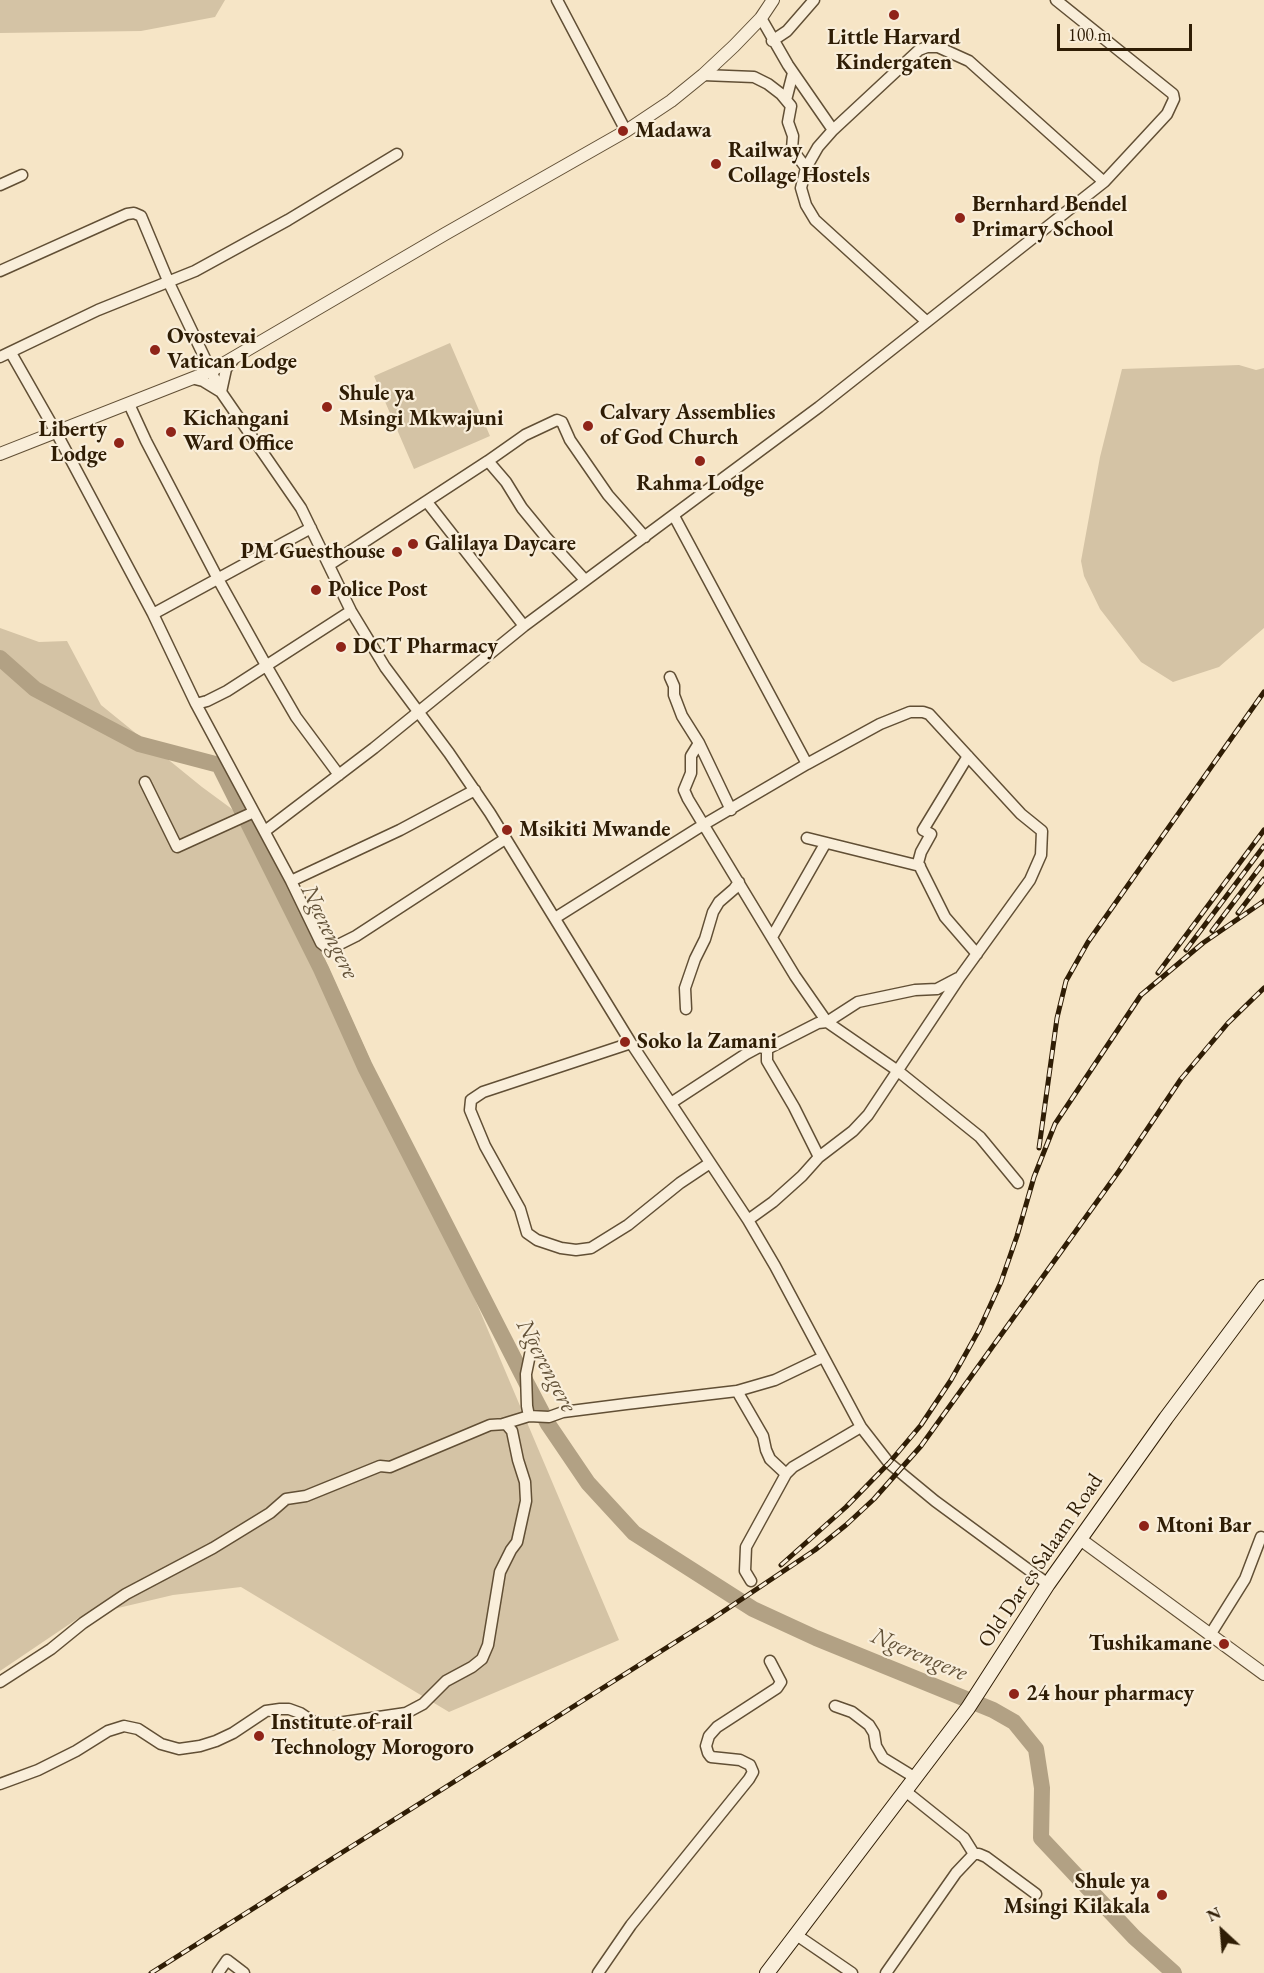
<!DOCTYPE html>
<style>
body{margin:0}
#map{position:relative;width:1264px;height:1973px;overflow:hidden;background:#f6e5c6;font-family:"EB Garamond",serif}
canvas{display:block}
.north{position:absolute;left:1192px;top:1901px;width:60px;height:60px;-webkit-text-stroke:4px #f9eeda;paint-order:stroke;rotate:334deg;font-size:16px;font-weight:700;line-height:24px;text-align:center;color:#2f1d05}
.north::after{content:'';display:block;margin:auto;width:21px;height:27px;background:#2f1d05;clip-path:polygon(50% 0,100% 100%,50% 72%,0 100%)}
.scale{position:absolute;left:1057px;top:24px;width:135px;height:27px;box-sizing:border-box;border:3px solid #2f1d05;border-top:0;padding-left:8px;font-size:18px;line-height:21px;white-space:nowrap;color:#2f1d05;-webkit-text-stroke:4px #f9eeda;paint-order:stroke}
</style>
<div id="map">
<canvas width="1264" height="1973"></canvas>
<div class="north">N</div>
<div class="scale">100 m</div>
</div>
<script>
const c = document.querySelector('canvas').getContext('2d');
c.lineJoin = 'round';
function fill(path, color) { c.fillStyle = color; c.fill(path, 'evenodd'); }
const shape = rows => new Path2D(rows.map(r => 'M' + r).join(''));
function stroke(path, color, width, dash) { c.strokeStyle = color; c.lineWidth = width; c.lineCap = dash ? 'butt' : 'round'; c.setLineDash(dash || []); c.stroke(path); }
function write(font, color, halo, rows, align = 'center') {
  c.font = font + ' "EB Garamond",serif'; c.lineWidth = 4.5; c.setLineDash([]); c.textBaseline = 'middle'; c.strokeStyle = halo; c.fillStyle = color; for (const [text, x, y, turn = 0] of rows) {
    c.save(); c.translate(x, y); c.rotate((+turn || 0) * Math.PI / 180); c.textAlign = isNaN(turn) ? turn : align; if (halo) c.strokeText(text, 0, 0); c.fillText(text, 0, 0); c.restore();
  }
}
fill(shape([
 [0,0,225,0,215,17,141,31,0,33],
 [450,343,490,436,414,469,374,376],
 [1239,365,1256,370,1264,368,1264,628,1219,667,1173,682,1141,662,1100,609,1084,576,1081,561,1100,457,1122,369],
 [0,628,39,642,67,641,101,705,202,787,270,837,430,1193,619,1640,449,1712,241,1587,173,1595,80,1617,0,1671]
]), '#d4c3a5');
stroke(shape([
 [0,658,35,689,139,744,219,765,321,969,365,1067,526,1382,548,1424,588,1483,634,1533,753,1609,816,1638,993,1710,1014,1722,1036,1749,1042,1788,1041,1838,1134,1937,1174,1973]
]), '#b2a184', 16);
const minor = shape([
 [557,0,626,131],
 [761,18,788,65,833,130],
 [772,41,787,31,814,0],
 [703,75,754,77,768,84,781,94,791,106,788,122,793,136,792,149,806,168],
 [786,100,793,73],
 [0,185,22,175],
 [0,271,127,214,134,213,141,216,169,283,221,392,301,508,351,611,385,667,449,753,490,813,631,1043,748,1220,775,1266,861,1427,889,1463,935,1501,1048,1584],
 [926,321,815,220,806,205,801,188,806,168,818,147,833,130,919,50,927,47,938,47,969,61,1104,182],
 [11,353,56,432,153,614,196,704,291,881,321,943,326,947,334,947,356,936,505,839],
 [0,357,98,310,195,271,288,220,397,154],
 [195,379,203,381,221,392],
 [221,392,226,369,233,360],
 [129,404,146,441,218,579,267,667,296,717,339,775],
 [488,461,506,482,522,508,545,536,585,580],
 [427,502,524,626],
 [674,516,807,764],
 [329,565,488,461,525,435,557,420,562,422,570,440,608,495,645,537],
 [153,614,311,528],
 [670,677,674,686,674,695,682,716,699,743,731,810],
 [196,704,207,701,227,691,351,611],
 [699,743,691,756,691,773,684,790,688,799,795,976,827,1022,898,1071,980,1137,1018,1183],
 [968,756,923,830,931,834,921,852,918,863,945,917,977,954],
 [145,782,177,847,254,812],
 [265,831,374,748,524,626,819,407,1104,182,1167,114,1174,99,1173,94,1056,0],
 [807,838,920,866],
 [291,881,400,830,475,790],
 [555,918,703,825,807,764,880,724,910,712,923,712,929,714,1021,814,1042,831,1041,855,1030,880,960,977,868,1115,853,1131,819,1157,802,1176,773,1202,748,1220],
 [772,937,825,844],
 [686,1009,685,988,695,959,705,939,713,912,719,902,734,889,739,882],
 [631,1043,483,1092,471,1100,470,1110,485,1146,520,1209,527,1233,537,1240,561,1248,576,1250,591,1248,628,1225,680,1183,710,1163],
 [767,1049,767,1061,794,1107,819,1157],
 [671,1103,746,1054,759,1047,767,1049,818,1023,827,1022,858,1002,915,990,937,989,958,978],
 [533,1340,526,1374,527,1406,529,1416,549,1417,563,1412,626,1404,737,1391,775,1380,823,1357],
 [737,1391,763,1436,766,1450,770,1459,786,1474],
 [503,1424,529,1416],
 [751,1581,745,1571,746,1547,786,1474,793,1467,861,1427],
 [1210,1635,1245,1579,1261,1537],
 [0,1682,51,1649,83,1623,126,1594,213,1548,270,1513,286,1499,306,1496,380,1466,390,1467,397,1464,490,1425,506,1424,512,1431,518,1460,525,1482,526,1501,517,1542,511,1550,500,1572,488,1645,482,1659,472,1667,446,1681,423,1704,406,1713,331,1724,315,1723,300,1713,289,1709,280,1709,266,1711,233,1733,216,1741,200,1746,179,1749,161,1744,138,1729,124,1726,108,1731,76,1751,38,1770,0,1784],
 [835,1706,852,1712,869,1725,874,1733,876,1746,883,1758,914,1777],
 [904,1790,964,1838,974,1854],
 [795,1934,852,1973],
 [218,1973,227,1960,244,1973],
 [598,1973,631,1925,749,1779,753,1772,750,1765,740,1760,711,1757,708,1753,706,1746,709,1736,717,1727,777,1688,781,1682,770,1661],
 [886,1973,956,1873,974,1854,979,1854,986,1857,1036,1894]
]);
const tertiary = shape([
 [0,454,211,371,445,234,626,131,671,101,703,75,734,46,761,18,773,0],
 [1080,1539,1264,1674]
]);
const secondary = shape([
 [767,1973,968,1708,1048,1584,1166,1418,1264,1287]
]);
stroke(minor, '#614f35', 13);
stroke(tertiary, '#614f35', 14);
stroke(secondary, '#2f1d05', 16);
stroke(minor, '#f9eeda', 10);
stroke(tertiary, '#f9eeda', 12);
stroke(secondary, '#f9eeda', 14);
const rail = shape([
 [1238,913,1264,879],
 [1212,931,1264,862],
 [1186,950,1264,846],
 [1158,973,1264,830],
 [1039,1148,1057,1018,1066,981,1088,942,1264,692],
 [781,1565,846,1507,889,1463,921,1425,951,1380,979,1330,1001,1282,1017,1236,1034,1177,1055,1124,1141,995,1203,943,1264,901],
 [151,1973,712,1619,815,1550,846,1525,874,1499,921,1446,1119,1171,1181,1079,1228,1023,1264,988]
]);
stroke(rail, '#2f1d05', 5);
stroke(rail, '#f9eeda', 3, [9]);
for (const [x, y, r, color] of [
 [894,15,6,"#8f2418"],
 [623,131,6,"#8f2418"],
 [716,164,6,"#8f2418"],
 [960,218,6,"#8f2418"],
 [155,350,6,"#8f2418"],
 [327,407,6,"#8f2418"],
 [588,426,6,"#8f2418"],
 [171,432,6,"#8f2418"],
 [119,443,6,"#8f2418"],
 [700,461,6,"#8f2418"],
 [413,544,6,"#8f2418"],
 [397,552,6,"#8f2418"],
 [316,590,6,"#8f2418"],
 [341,647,6,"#8f2418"],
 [507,830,6,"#8f2418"],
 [625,1042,6,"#8f2418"],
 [1144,1526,6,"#8f2418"],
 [1224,1644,6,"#8f2418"],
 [1014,1694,6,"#8f2418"],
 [259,1736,6,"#8f2418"],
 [1162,1895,6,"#8f2418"]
]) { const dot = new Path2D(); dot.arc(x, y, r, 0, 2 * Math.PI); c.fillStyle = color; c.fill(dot); stroke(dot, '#f9eeda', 2); }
write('bold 22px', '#2f1d05', '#f9eeda', [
 ["Little Harvard",894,38,"center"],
 ["Kindergaten",894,63,"center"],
 ["Madawa",635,131],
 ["Railway",728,151],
 ["Collage Hostels",728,176],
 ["Bernhard Bendel",972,205],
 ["Primary School",972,230],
 ["Ovostevai",167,337],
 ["Vatican Lodge",167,362],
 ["Shule ya",339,394],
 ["Msingi Mkwajuni",339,419],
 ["Calvary Assemblies",600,413],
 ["of God Church",600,438],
 ["Kichangani",183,419],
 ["Ward Office",183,444],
 ["Liberty",107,430,"right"],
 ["Lodge",107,455,"right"],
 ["Rahma Lodge",700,484,"center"],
 ["Galilaya Daycare",425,544],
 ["PM Guesthouse",385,552,"right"],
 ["Police Post",328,590],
 ["DCT Pharmacy",353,647],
 ["Msikiti Mwande",519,830],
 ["Soko la Zamani",637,1042],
 ["Mtoni Bar",1156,1526],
 ["Tushikamane",1212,1644,"right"],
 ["24 hour pharmacy",1026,1694],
 ["Institute of rail",271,1723],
 ["Technology Morogoro",271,1748],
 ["Shule ya",1150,1882,"right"],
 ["Msingi Kilakala",1150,1907,"right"]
], 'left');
write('22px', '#2f1d05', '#f9eeda', [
 ["Old Dar es Salaam Road",1041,1561,-56]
]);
write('italic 24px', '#635238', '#f9eeda', [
 ["Ngerengere",329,932,64],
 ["Ngerengere",546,1366,62],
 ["Ngerengere",919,1655,23]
]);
</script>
